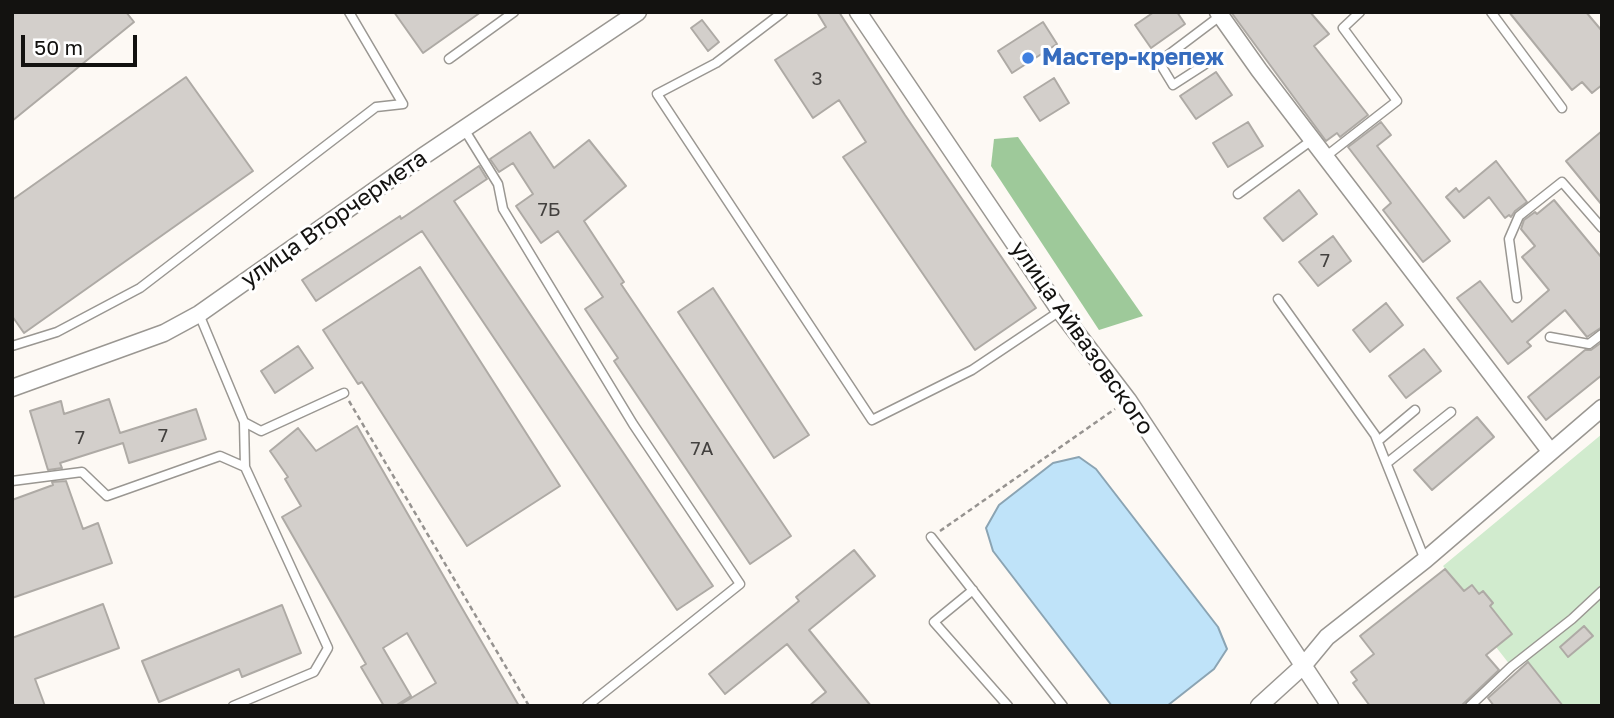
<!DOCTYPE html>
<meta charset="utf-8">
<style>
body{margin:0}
#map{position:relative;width:1614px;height:718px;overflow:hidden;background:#fdf9f4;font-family:"Golos Text",sans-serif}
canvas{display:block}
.frame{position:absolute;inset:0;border:14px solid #131210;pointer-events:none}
.scale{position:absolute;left:21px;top:35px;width:116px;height:32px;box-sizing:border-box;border:4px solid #131210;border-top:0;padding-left:9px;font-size:21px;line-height:24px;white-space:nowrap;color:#131210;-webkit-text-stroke:5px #fff;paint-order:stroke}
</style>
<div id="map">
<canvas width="1614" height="718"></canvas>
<div class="frame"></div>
<div class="scale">50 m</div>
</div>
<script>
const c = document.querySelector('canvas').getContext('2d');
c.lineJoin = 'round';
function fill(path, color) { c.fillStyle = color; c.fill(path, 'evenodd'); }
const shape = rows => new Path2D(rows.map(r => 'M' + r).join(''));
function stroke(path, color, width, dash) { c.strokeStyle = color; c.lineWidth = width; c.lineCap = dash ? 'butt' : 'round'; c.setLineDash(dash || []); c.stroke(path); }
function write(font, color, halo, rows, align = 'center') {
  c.font = font + ' "Golos Text",sans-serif'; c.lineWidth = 6; c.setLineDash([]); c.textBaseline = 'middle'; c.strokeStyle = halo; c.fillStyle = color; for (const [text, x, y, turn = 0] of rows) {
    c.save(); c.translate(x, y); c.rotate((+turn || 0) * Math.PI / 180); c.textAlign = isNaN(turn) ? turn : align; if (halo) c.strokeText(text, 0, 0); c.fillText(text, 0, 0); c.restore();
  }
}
fill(shape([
 [1602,434,1602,706,1563,706,1526,661,1514,670,1496,647,1504,624,1490,606,1493,603,1484,591,1479,594,1472,585,1463,592,1443,566]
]), '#d1ebce');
fill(shape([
 [1018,137,1143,316,1099,330,991,166,994,139]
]), '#9ec99a');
const water = shape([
 [1079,457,1096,469,1218,627,1227,649,1214,669,1167,706,1112,706,993,551,986,528,999,505,1053,463,1079,457]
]);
fill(water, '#bfe3f9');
stroke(water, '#8ba4b3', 2);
const building = shape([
 [12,12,126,12,134,22,12,121,12,12],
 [394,12,481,12,423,53,394,12],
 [817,12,839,12,905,115,1036,308,975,350,843,157,866,142,839,100,813,118,775,60,826,27,817,12],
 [1154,12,1177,12,1185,24,1151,48,1135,25,1154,12],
 [1231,12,1310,12,1329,34,1314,46,1368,115,1340,137,1337,133,1326,141,1231,12],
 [1509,12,1586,12,1602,31,1602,85,1592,93,1582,82,1572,90,1509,12],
 [702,20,719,42,708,51,691,28,702,20],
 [1043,22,1057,44,1012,73,998,51,1043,22],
 [1216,72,1232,95,1196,119,1180,96,1216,72],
 [186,77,253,171,24,333,12,316,12,200,186,77],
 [1054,78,1069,103,1040,121,1024,97,1054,78],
 [1248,122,1263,146,1228,167,1213,143,1248,122],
 [1381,122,1391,135,1377,146,1450,241,1423,262,1383,210,1391,203,1348,147,1381,122],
 [1602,131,1602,205,1566,161,1602,131],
 [530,132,554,168,589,140,626,186,584,221,624,282,621,284,791,536,750,564,614,361,618,358,585,309,603,297,558,231,541,243,516,206,533,194,513,163,499,172,490,159,530,132],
 [1496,161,1527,202,1515,211,1511,217,1509,215,1505,218,1489,197,1464,218,1446,197,1456,188,1459,192,1496,161],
 [479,166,487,179,454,201,713,586,677,610,422,231,316,301,302,280,400,216,401,219,479,166],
 [1299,190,1317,214,1283,241,1264,218,1299,190],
 [1554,200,1602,258,1602,327,1587,337,1565,310,1527,342,1531,346,1508,364,1457,298,1480,281,1512,322,1549,290,1522,257,1535,246,1521,229,1524,220,1535,212,1537,214,1554,200],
 [1333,236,1351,261,1318,286,1299,262,1333,236],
 [420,267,560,486,467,546,362,382,358,384,323,330,420,267],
 [713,288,809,435,774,458,678,312,713,288],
 [1386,303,1403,325,1370,352,1353,330,1386,303],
 [1602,342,1602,375,1546,420,1528,397,1585,350,1591,350,1602,342],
 [298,346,313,368,275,393,261,371,298,346],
 [1424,349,1441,371,1406,398,1389,376,1424,349],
 [109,399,120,433,196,409,206,439,129,463,123,443,60,463,62,468,48,470,30,411,61,401,64,414,109,399],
 [1477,417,1494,437,1432,490,1414,470,1477,417],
 [357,426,459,603,519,706,398,706,436,683,407,633,383,648,411,696,395,706,384,706,361,667,366,664,282,517,301,506,285,479,288,477,270,451,298,428,316,451,357,426],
 [66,481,83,529,98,523,112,563,12,598,12,500,53,485,52,482,66,481],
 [854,550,875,576,809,630,871,706,809,706,826,692,787,644,725,694,709,674,799,601,796,597,854,550],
 [1445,569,1464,591,1472,585,1479,594,1483,591,1493,603,1490,606,1512,634,1486,655,1499,670,1461,706,1370,706,1353,683,1357,680,1351,672,1374,654,1360,636,1445,569],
 [103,604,119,648,35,679,45,706,12,706,12,638,103,604],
 [282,605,301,653,242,677,239,669,159,702,142,661,282,605],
 [1584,626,1593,636,1568,657,1560,647,1584,626],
 [1528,662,1563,706,1494,706,1488,698,1528,662]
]);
fill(building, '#d3cfcb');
stroke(building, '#aeaaa5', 2);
const service = shape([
 [783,12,716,63,657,94,872,420,972,370,1060,311],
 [1491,12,1562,108],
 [449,59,514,12],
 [1204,65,1173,85,1159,62,1220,16],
 [464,129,498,184,503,209,633,424,740,584,587,706],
 [1325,157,1397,101,1343,28,1360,12],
 [1238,194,1312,140],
 [1517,298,1509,239,1519,216,1562,182,1602,228],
 [1278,299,1375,435,1425,560],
 [199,314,244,422,261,431,344,393],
 [1550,337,1589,344,1602,334],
 [12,346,57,332,140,288,376,107,403,104,349,12],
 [1378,441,1415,410],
 [1387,463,1451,412],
 [12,481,82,472,107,496,220,456,245,467],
 [931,537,1063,706],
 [973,590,934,622,1008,706],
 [233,706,314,672,328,648,245,467,244,422],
 [1470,706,1511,667,1572,619,1602,591]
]);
const minor = shape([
 [858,12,1060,311,1128,400,1330,706],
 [1218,12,1259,70,1550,451],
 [12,388,164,333,199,314,422,157,638,12],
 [1259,706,1303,666,1327,637,1425,560,1602,408]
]);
stroke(service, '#9a9792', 11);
stroke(minor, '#9a9792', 19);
stroke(shape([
 [349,401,529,706],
 [940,531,1115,409]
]), '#969390', 2.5, [5, 3.5]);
stroke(service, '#fff', 8);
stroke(minor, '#fff', 16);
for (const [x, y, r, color] of [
 [1028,58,7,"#3f7fe0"]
]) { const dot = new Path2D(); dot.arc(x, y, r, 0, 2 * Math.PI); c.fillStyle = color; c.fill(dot); stroke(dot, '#fff', 2.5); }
write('19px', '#43413f', null, [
 ["3",817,79],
 ["7Б",549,210],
 ["7",1325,261],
 ["7",163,436],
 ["7",80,438],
 ["7А",702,449]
]);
write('bold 23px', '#366cbe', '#fff', [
 ["Мастер-крепеж",1042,58]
], 'left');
write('23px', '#131210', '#fff', [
 ["улица Вторчермета",334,219,-35],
 ["улица Айвазовского",1082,338,55]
]);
</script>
